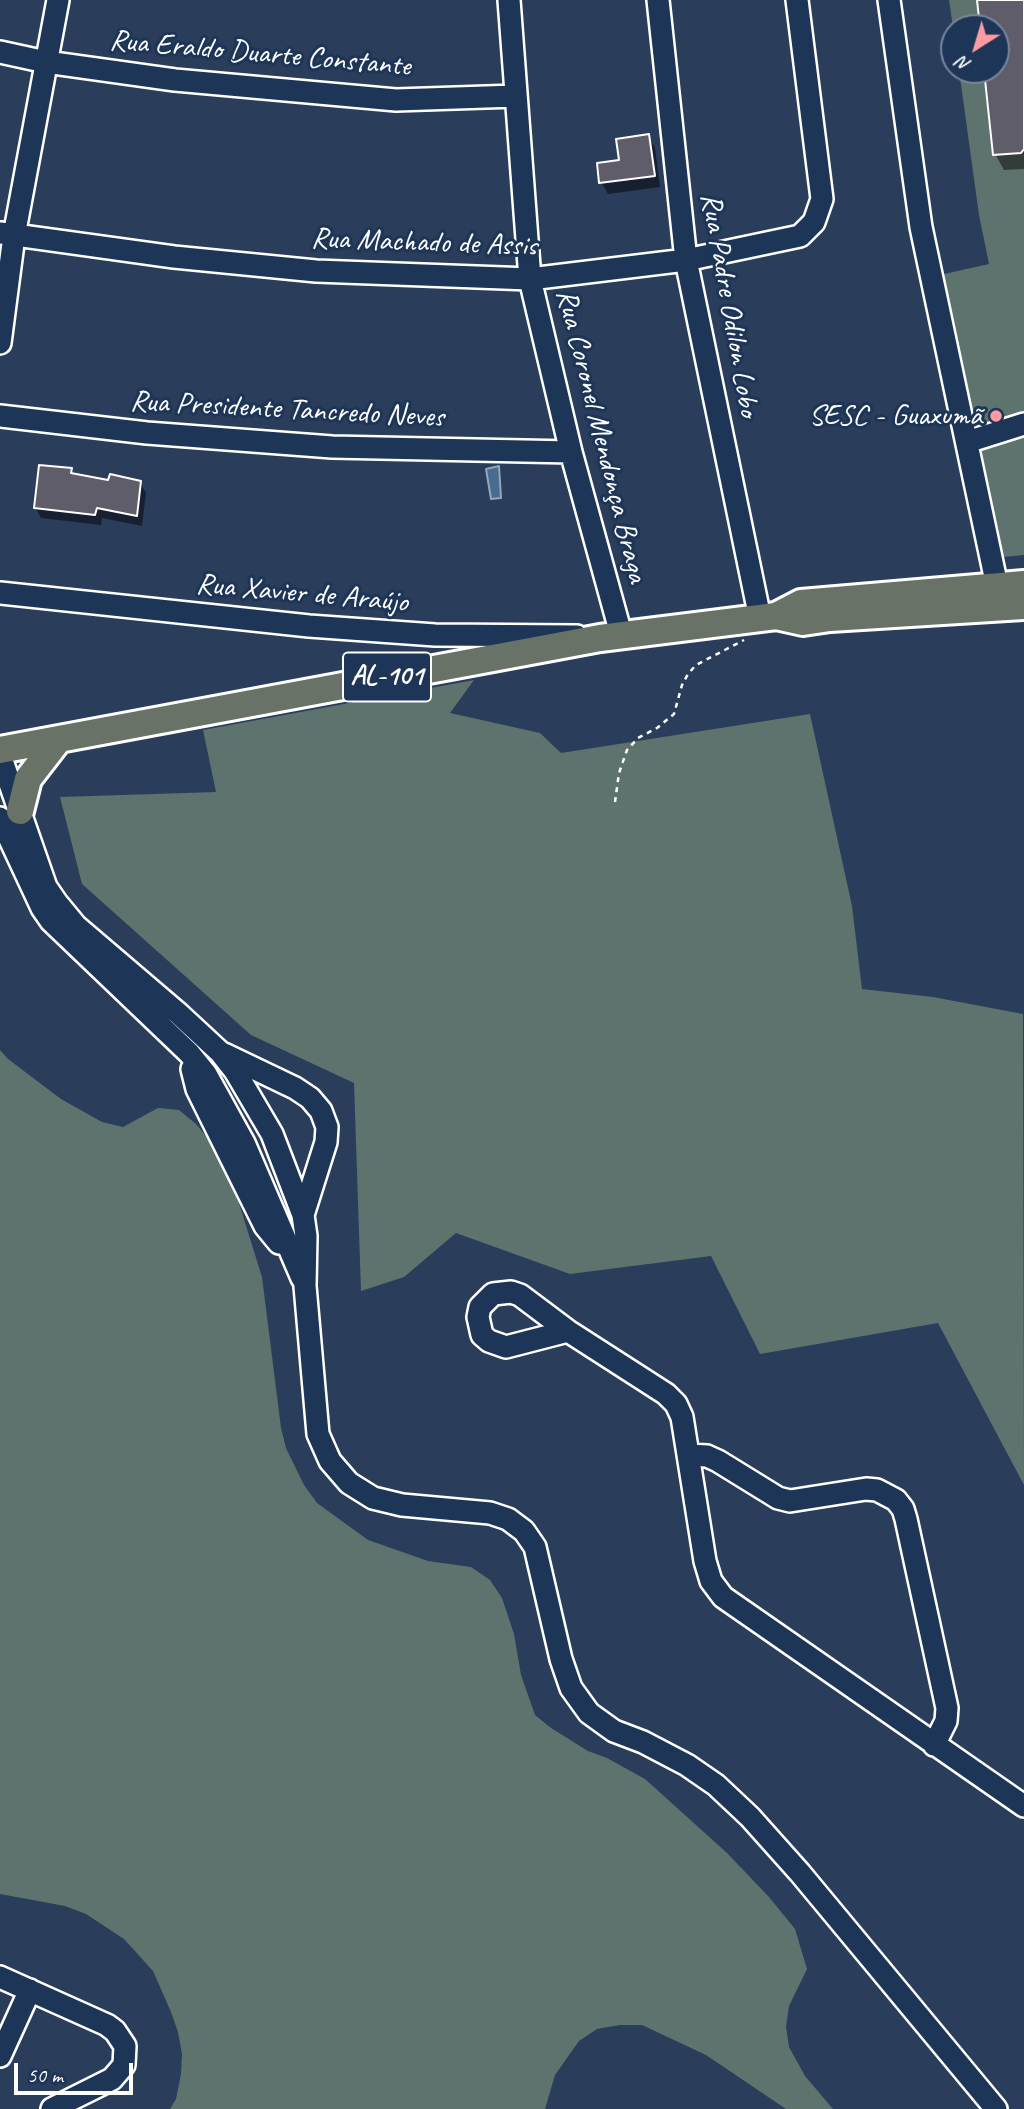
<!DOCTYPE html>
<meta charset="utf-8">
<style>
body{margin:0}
#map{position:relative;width:1024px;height:2109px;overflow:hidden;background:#2a3d5b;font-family:Caveat,sans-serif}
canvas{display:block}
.north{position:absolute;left:940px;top:14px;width:70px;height:70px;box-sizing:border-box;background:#1d3557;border:2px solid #77869a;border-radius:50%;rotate:217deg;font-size:19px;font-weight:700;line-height:28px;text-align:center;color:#fff}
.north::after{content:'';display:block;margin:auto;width:24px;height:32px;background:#ff9aa2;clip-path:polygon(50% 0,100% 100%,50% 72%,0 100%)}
.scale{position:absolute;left:14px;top:2063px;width:119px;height:32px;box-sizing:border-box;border:4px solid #fff;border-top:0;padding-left:9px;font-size:21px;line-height:24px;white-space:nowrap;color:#fff;-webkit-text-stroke:5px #1d3557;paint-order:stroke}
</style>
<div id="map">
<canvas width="1024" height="2109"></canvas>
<div class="north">N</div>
<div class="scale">50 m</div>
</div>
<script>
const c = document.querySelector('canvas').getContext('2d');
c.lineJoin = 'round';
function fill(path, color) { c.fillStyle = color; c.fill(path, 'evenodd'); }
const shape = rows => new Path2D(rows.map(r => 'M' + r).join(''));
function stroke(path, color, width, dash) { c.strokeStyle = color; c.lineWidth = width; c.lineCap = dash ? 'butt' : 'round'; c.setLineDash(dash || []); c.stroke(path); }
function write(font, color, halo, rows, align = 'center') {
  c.font = font + ' Caveat,sans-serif'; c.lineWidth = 6; c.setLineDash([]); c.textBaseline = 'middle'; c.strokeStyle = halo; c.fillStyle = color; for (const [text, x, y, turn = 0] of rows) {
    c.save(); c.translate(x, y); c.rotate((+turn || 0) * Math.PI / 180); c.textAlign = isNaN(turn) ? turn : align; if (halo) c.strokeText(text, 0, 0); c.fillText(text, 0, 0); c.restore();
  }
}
fill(shape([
 [949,0,1024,0,1024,555,1003,557,935,276,989,264,979,215,959,70,996,70,996,28,954,28,954,34],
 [474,680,450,713,540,733,561,753,810,714,852,906,862,989,933,997,1023,1014,1024,1485,938,1323,760,1354,711,1256,570,1274,456,1233,404,1277,361,1291,354,1083,251,1035,82,884,60,797,216,792,203,730],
 [0,1050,8,1059,61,1099,102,1122,123,1127,158,1108,179,1110,196,1124,210,1141,222,1160,238,1200,262,1277,281,1428,286,1448,304,1485,317,1503,368,1540,428,1561,471,1567,490,1580,502,1598,514,1634,521,1675,535,1715,551,1728,588,1751,607,1758,645,1779,727,1853,769,1897,795,1929,807,1969,789,2006,786,2027,789,2047,805,2076,833,2109,786,2109,706,2055,642,2025,620,2025,597,2029,579,2041,555,2075,545,2109,170,2109,176,2099,181,2074,182,2054,178,2032,171,2012,153,1971,124,1939,86,1914,65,1906,0,1894]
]), '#5e736e');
const water = shape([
 [499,466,501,498,491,499,486,469,499,466]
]);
fill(water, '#496b8f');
stroke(water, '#92a6bc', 2);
fill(shape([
 [978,0,1024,0,1024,169,1004,170,995,154,986,70,996,70,996,28,981,28],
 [648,136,655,148,660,187,608,194,601,182],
 [71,469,74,475,110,482,140,483,146,493,142,526,102,518,101,525,41,518,35,507]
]), '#0007');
const building = shape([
 [977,0,1024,0,1024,149,1021,153,993,155,984,70,996,70,996,28,980,28,977,0],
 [649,134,655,176,599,183,597,163,619,160,616,139,649,134],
 [39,465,72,468,71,473,108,480,110,474,141,481,137,516,97,508,95,515,34,508,39,465]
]);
fill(building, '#605d6b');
stroke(building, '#fff', 2);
const minor = shape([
 [509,0,530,279,571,452,621,634],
 [658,0,686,260,760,618],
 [889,0,921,227,997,586],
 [0,52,46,62,175,80,396,100,516,96],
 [0,233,174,257,316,271,530,279,686,260,800,236,814,222,822,199,797,0],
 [0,343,14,236,58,0],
 [0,416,147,433,332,447,571,452],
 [967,442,1024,424],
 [0,593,309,626,435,635,577,636],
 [0,755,46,887,57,903,76,926,179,1014,220,1052,235,1071,272,1134,303,1215,306,1236,305,1286,318,1434,330,1461,349,1483,373,1498,402,1505,490,1513,508,1519,524,1531,535,1547,561,1659,571,1688,589,1713,614,1731,643,1742,687,1765,716,1785,750,1817,800,1873,996,2109],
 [0,818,42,908,51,921,189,1053,206,1074,244,1143,302,1278],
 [224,1054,295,1088,310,1098,321,1111,327,1127,326,1142,303,1215],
 [192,1069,197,1089,265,1226,279,1243],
 [568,1331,506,1347,489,1341,482,1335,478,1317,480,1307,493,1294,511,1292,520,1295,568,1331,666,1394,676,1404,682,1417,705,1561,711,1581,723,1597,1024,1806],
 [689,1455,707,1456,718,1461,778,1498,790,1501,866,1489,877,1490,896,1500,903,1509,906,1519,947,1708,946,1721,934,1745],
 [0,1977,107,2025,115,2031,125,2046,124,2065,112,2079,52,2109],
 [0,2056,30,1990]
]);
const major = shape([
 [776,616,803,622,830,618,1024,606],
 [0,750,600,638,776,616,801,603,1024,584],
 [20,811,28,779,59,739]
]);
stroke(minor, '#fff', 26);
stroke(major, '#fff', 32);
stroke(shape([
 [615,802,619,773,627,750,638,738,657,728,674,714,682,685,688,674,696,665,744,640]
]), '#fff', 2.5, [5, 5]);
stroke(minor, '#1d3557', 21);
stroke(major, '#697266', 26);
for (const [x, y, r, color] of [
 [996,416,7,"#ff9aa2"]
]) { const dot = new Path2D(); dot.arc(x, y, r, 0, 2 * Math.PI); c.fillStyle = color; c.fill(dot); stroke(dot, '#1d3557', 2.5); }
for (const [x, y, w] of [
 [387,677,88]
]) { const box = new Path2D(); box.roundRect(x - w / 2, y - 24.5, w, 49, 5); c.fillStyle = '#1d3557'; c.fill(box); stroke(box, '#fff', 2); }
write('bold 28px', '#fff', null, [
 ["AL-101",387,677]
]);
write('30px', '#fff', '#1d3557', [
 ["Rua Eraldo Duarte Constante",260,54,5],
 ["Rua Machado de Assis",424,243,2],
 ["Rua Padre Odilon Lobo",729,305,80],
 ["Rua Presidente Tancredo Neves",287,410,3],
 ["Rua Coronel Mendonça Braga",601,436,76],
 ["Rua Xavier de Araújo",302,594,5]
]);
write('30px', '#fff', '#1d3557', [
 ["SESC - Guaxumã",982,416]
], 'right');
</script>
